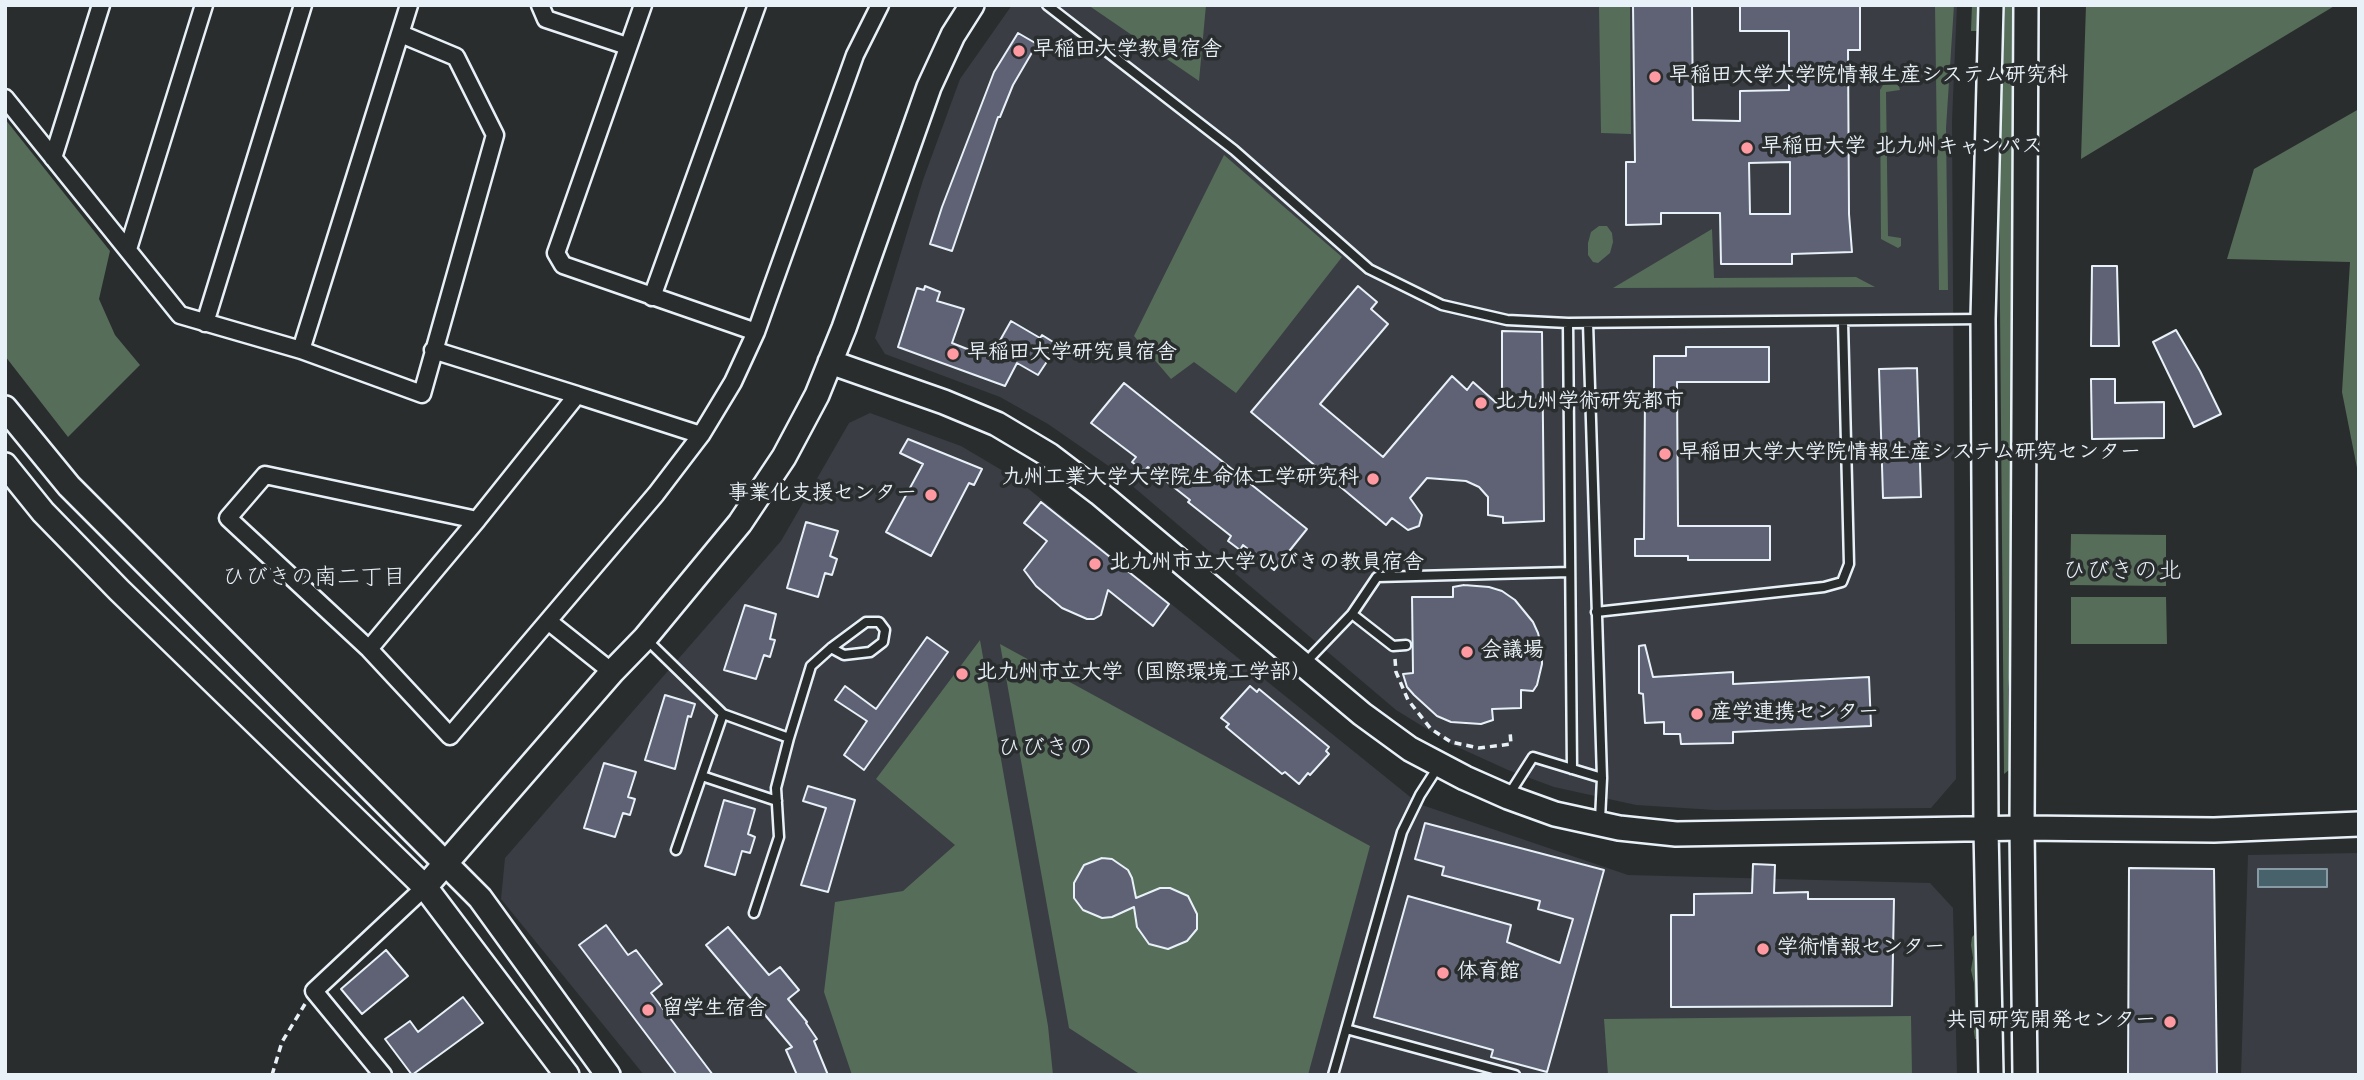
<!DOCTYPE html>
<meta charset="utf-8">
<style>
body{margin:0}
#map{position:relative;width:2364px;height:1080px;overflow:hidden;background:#2a2d2e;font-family:"Architects Daughter",sans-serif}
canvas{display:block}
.frame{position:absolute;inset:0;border:7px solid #e8f1f8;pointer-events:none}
</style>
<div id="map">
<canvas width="2364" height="1080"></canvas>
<div class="frame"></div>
</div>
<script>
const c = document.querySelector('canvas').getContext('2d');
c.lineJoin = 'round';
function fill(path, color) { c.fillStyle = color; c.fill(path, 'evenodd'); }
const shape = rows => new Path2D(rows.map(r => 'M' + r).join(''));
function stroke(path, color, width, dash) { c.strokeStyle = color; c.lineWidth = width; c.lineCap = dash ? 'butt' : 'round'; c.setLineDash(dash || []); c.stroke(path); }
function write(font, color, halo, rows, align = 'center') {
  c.font = font + ' "Architects Daughter","Klee One",sans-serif'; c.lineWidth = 7; c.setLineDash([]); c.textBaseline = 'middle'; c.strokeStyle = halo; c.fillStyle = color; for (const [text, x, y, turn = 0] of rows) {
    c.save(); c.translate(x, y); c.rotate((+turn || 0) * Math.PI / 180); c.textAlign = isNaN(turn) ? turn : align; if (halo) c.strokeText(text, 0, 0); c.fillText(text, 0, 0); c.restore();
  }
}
fill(shape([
 [1012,5,1957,5,1952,121,1956,779,1931,808,1715,810,1636,805,1554,787,1508,770,1453,745,1396,710,1110,467,1048,424,1000,397,885,354,875,338,923,180,960,79],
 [870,413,961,446,1015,478,1419,804,1628,875,1930,883,1953,908,1957,1075,644,1075,501,899,505,858,781,541,849,423],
 [2359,853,2359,1075,2241,1075,2248,855]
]), '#3a3d43');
fill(shape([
 [1088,5,1206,5,1199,81],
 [1599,5,1630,5,1631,134,1601,133],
 [1935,5,1954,5,1946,128,1948,290,1939,290],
 [1972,5,1984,5,1982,31,1971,31],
 [2005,5,2018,5,2016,605,2008,689,2009,770,2004,774,1999,192],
 [2086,5,2336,5,2081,159],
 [1889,80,1899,86,1900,90,1886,92,1888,236,1901,238,1901,246,1898,248,1881,239,1880,90,1883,85],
 [2359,109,2359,478,2342,392,2350,262,2227,259,2254,169],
 [5,119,110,251,99,299,115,335,140,365,68,437,5,356],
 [1224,155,1342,257,1236,393,1194,362,1171,379,1134,336],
 [1599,226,1607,226,1612,233,1613,242,1610,253,1598,263,1593,262,1588,255,1588,243,1591,232],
 [1712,229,1714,278,1856,277,1875,287,1613,288],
 [2071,534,2166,535,2166,586,2070,585],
 [2071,597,2166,597,2167,644,2071,644],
 [980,640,1048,1026,1053,1075,852,1075,824,992,835,902,903,891,955,845,876,779],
 [1000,644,1370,846,1308,1075,1141,1075,1069,1028],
 [1978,931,1984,1040,1975,1039,1973,1026,1975,1014,1974,983,1971,970,1973,958,1971,945,1972,937],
 [1911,1016,1912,1075,1608,1075,1604,1019]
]), '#566d59');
const water = shape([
 [2258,869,2327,869,2327,887,2258,887,2258,869]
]);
fill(water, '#48626c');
stroke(water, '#889ba4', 2);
const building = shape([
 [1633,5,1692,5,1693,120,1740,121,1740,91,1789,90,1789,31,1740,31,1740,5,1860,5,1860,50,1848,50,1849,214,1852,252,1792,254,1792,264,1721,264,1720,213,1661,213,1661,224,1626,225,1626,162,1635,162,1633,5],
 [1790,162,1790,214,1750,214,1749,163,1790,162],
 [1018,33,1037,44,1013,85,1000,117,998,117,952,251,930,244,942,207,994,72,1018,33],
 [2092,266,2117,266,2119,346,2091,346,2092,266],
 [925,286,940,292,937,301,964,309,952,343,990,358,1011,321,1040,338,1042,335,1058,345,1038,375,1017,363,1005,386,898,347,917,288,924,290,925,286],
 [1358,286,1377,302,1371,309,1388,324,1320,404,1383,457,1452,376,1467,390,1473,382,1502,408,1502,331,1542,332,1544,521,1503,523,1503,517,1488,515,1488,497,1479,487,1466,481,1427,478,1410,498,1422,515,1419,526,1408,530,1392,518,1386,525,1251,412,1358,286],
 [2176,330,2200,371,2221,414,2194,427,2153,342,2176,330],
 [1686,347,1769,347,1769,382,1677,382,1678,526,1770,526,1770,560,1688,560,1688,556,1635,556,1635,539,1644,539,1645,394,1654,394,1654,356,1686,356,1686,347],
 [1917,368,1921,497,1883,498,1879,369,1917,368],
 [2091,379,2115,379,2115,403,2164,402,2164,438,2092,439,2091,379],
 [1124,383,1307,529,1274,570,1243,545,1240,550,1228,541,1231,536,1188,502,1190,500,1148,467,1144,471,1132,462,1136,457,1091,423,1124,383],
 [908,439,982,469,974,485,969,483,931,556,886,532,923,464,900,453,908,439],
 [1041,502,1169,604,1153,626,1108,590,1101,615,1094,619,1087,619,1062,608,1036,586,1024,570,1047,541,1024,523,1041,502],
 [806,522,838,531,830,556,837,559,832,575,825,573,818,597,787,588,806,522],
 [1464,585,1489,587,1502,591,1515,600,1533,622,1538,633,1542,649,1542,664,1537,685,1533,691,1521,690,1521,708,1492,709,1493,720,1481,724,1451,722,1437,716,1414,695,1407,687,1403,674,1413,673,1412,597,1453,597,1453,587,1464,585],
 [745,605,776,614,770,639,775,640,770,657,764,655,756,679,724,670,745,605],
 [927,637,948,652,864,770,844,755,867,721,835,700,845,686,876,709,927,637],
 [1645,645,1653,677,1733,672,1733,684,1869,677,1871,726,1733,732,1733,743,1681,744,1680,734,1664,734,1664,722,1645,723,1643,694,1639,693,1639,646,1645,645],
 [1250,686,1257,692,1259,689,1329,747,1326,751,1329,754,1310,775,1308,773,1299,784,1285,772,1282,774,1226,727,1229,724,1221,718,1250,686],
 [665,695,695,704,691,717,688,716,675,769,645,760,665,695],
 [604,763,636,772,628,797,635,799,630,815,623,813,615,837,584,828,604,763],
 [808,786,855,800,828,892,801,885,826,808,803,801,808,786],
 [724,800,755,809,748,834,755,837,750,853,742,851,735,875,705,866,724,800],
 [1425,823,1604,870,1547,1072,1491,1057,1493,1050,1374,1017,1408,896,1511,925,1507,942,1560,963,1573,919,1538,909,1540,901,1442,875,1444,867,1415,859,1425,823],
 [1102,858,1112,859,1128,870,1132,878,1136,898,1160,888,1170,888,1188,896,1197,914,1197,929,1187,941,1168,949,1149,944,1137,927,1134,907,1112,917,1102,918,1083,910,1074,898,1074,883,1084,865,1102,858],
 [1753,864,1775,865,1774,893,1808,892,1808,899,1894,899,1892,1006,1671,1007,1671,915,1694,915,1694,894,1752,893,1753,864],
 [2129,868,2214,869,2217,1075,2128,1075,2129,868],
 [606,925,628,955,636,950,662,984,651,993,713,1075,677,1075,579,945,606,925],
 [728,927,769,975,780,967,799,990,788,999,807,1022,806,1023,817,1039,814,1041,828,1075,797,1075,786,1050,792,1047,706,945,728,927],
 [386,950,408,976,362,1014,341,989,386,950],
 [463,997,483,1023,412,1075,385,1039,410,1021,418,1032,463,997]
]);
fill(building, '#5e6274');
stroke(building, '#e8f1f8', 2);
const lane = shape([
 [1047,5,1234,150,1369,269,1442,305,1507,320,1568,323,1982,319],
 [1568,323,1572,769],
 [1588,323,1602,778,1600,820],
 [1596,612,1824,587,1842,582,1849,564,1843,322],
 [1352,614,1393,646,1406,645],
 [646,639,723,714,789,738,811,666,831,648,866,622,879,622,885,630,883,642,870,652,844,655,831,648],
 [1306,662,1352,614,1377,577,1570,572],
 [702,776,777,801],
 [1508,796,1533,757,1602,778],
 [676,850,723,714],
 [754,913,779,837,776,788,789,738],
 [1346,1029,1515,1075],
 [1333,1075,1402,832,1420,795,1438,767]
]);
const street = shape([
 [540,5,546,19,627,46],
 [643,5,556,253,563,265,756,332],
 [5,98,180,315,301,350,422,394,495,135,456,57,401,34],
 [53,158,101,5],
 [128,249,204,5],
 [652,297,757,5],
 [205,323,303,5],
 [301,350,409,5],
 [433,350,577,395],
 [477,520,265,475,228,518,369,649,450,736,656,494,701,435,733,382,756,332,855,55,880,5],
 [548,621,612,672],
 [369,649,477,520,577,395,701,435],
 [383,1075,314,991,425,887]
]);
const secondary = shape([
 [1991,5,1983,319,1986,829,1991,1075],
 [830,362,944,402,997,424,1049,455,1099,493,1362,714,1410,749,1465,778,1508,797,1555,814,1619,828,1676,834,2022,828,2214,830,2359,824],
 [5,408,69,486,480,898,608,1075],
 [5,465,43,512,119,590,425,887,567,1075],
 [425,887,612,672,645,638,740,523,784,457,817,395,844,328,929,87,953,35,972,5],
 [2025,1075,2022,828,2026,5]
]);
stroke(lane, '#e8f1f8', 13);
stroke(street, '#e8f1f8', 21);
stroke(secondary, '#e8f1f8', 28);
stroke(shape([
 [1395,659,1396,672,1408,700,1431,729,1451,742,1479,748,1511,744,1510,731],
 [272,1075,282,1042,305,1004]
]), '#e8f1f8', 3.5, [7, 5]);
stroke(lane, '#2a2d2e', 8);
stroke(street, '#2a2d2e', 16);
stroke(secondary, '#2a2d2e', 23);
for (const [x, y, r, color] of [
 [1019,51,7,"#ff9aa2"],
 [1655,77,7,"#ff9aa2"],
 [1747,148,7,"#ff9aa2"],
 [953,354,7,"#ff9aa2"],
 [1481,403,7,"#ff9aa2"],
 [1665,454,7,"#ff9aa2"],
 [1373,479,7,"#ff9aa2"],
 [931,495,7,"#ff9aa2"],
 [1095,564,7,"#ff9aa2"],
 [1467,652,7,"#ff9aa2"],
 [962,674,7,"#ff9aa2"],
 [1697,714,7,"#ff9aa2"],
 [1763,949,7,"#ff9aa2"],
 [1443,973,7,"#ff9aa2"],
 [648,1010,7,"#ff9aa2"],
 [2170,1022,7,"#ff9aa2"]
]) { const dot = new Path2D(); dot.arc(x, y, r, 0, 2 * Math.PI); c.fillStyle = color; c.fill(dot); stroke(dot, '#2a2d2e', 2.5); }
write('bold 21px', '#e8f1f8', '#2a2d2e', [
 ["早稲田大学教員宿舎",1033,51],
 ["早稲田大学大学院情報生産システム研究科",1669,77],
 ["早稲田大学 北九州キャンパス",1761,148],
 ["早稲田大学研究員宿舎",967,354],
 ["北九州学術研究都市",1495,403],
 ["早稲田大学大学院情報生産システム研究センター",1679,454],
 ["九州工業大学大学院生命体工学研究科",1359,479,"right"],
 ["事業化支援センター",917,495,"right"],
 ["北九州市立大学ひびきの教員宿舎",1109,564],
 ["会議場",1481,652],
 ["北九州市立大学（国際環境工学部）",976,674],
 ["産学連携センター",1711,714],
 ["学術情報センター",1777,949],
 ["体育館",1457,973],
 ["留学生宿舎",662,1010],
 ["共同研究開発センター",2156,1022,"right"]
], 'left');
write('23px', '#e8f1f8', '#2a2d2e', [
 ["ひびきの南二丁目",314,579]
]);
write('24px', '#e8f1f8', '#2a2d2e', [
 ["ひびきの北",2122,573],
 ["ひびきの",1045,750]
]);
</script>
